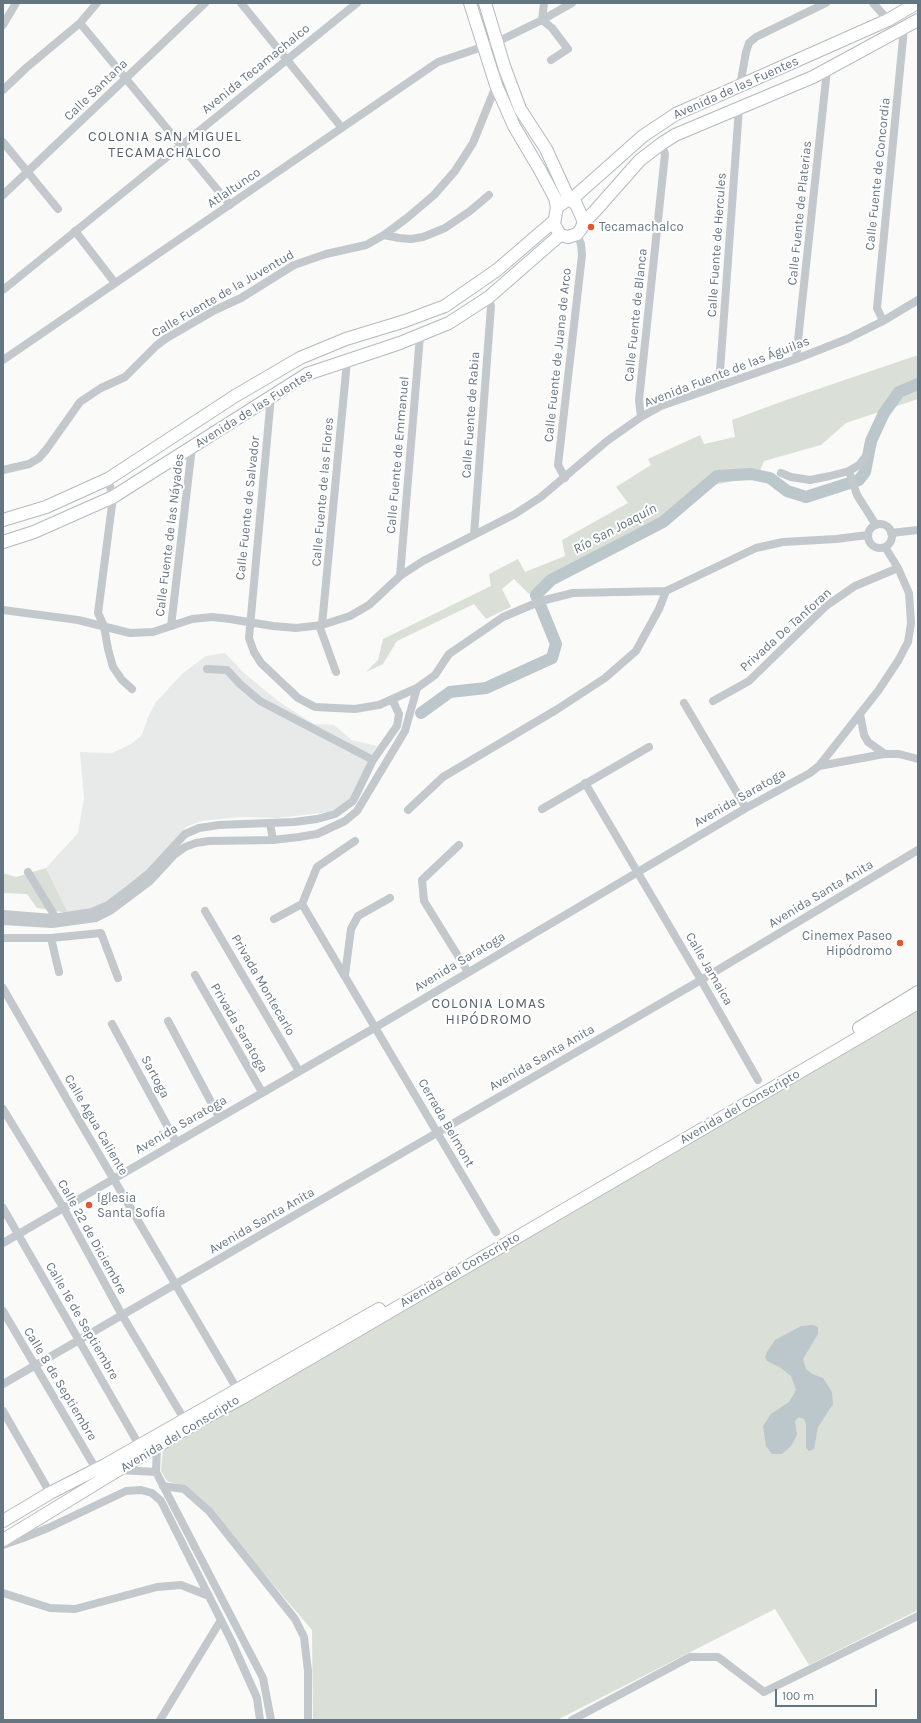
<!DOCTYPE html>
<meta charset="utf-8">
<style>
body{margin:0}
#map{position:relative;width:921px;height:1723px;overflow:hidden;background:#fafaf8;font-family:Karla,sans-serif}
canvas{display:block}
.frame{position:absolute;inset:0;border:4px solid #657683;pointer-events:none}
.scale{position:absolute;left:775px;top:1689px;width:102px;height:18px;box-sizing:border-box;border:2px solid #657683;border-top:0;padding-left:5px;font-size:12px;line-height:14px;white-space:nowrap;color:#657683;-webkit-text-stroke:3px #fff;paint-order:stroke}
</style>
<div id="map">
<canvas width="921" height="1723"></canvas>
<div class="frame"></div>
<div class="scale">100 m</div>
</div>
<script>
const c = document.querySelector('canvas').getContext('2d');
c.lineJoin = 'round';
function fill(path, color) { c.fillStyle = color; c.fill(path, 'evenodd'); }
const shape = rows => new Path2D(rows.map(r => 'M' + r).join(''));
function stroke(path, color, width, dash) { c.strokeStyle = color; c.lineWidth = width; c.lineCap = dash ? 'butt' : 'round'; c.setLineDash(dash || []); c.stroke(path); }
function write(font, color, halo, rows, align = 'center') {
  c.font = font + ' Karla,sans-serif'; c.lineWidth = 4; c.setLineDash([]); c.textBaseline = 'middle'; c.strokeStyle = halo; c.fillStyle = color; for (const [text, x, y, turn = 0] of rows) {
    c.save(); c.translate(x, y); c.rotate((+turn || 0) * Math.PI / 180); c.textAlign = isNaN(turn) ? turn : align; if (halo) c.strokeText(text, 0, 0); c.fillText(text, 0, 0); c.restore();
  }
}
fill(shape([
 [225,653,245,674,278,701,314,724,334,725,352,740,377,746,368,760,367,767,353,797,330,812,277,818,241,817,201,821,186,827,138,879,119,894,95,907,68,913,46,868,78,833,84,798,80,752,112,753,131,744,142,735,148,717,156,702,183,673,206,656]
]), '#e8e9e9');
fill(shape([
 [918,355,918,399,846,423,821,445,764,461,758,476,704,487,663,524,570,568,529,594,514,579,502,589,511,607,486,619,474,604,397,641,383,664,366,672,378,660,383,639,491,586,489,574,518,559,525,572,565,556,562,540,628,503,616,487,651,465,648,459,700,435,704,444,735,437,732,420,786,400],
 [46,868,68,913,37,908,27,894,3,893,3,873,16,877],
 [918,1008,918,1610,809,1665,775,1609,557,1720,313,1720,312,1630,235,1540,185,1487,167,1481,161,1471,163,1447]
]), '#dadfd7');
fill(shape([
 [813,1325,818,1327,818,1334,803,1359,806,1369,812,1374,823,1378,832,1392,833,1404,818,1427,814,1449,809,1451,806,1448,806,1424,804,1419,799,1417,795,1421,797,1435,791,1446,782,1454,772,1454,766,1446,763,1426,771,1414,789,1402,796,1390,791,1376,781,1368,767,1361,765,1357,767,1352,775,1340,801,1326]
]), '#bbc7cb');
stroke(shape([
 [421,713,450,692,486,688,552,658,556,644,536,595,551,580,663,522,717,476,751,474,770,478,787,491,806,497,859,480,865,472,871,441,884,413,899,392,918,384]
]), '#bbc7cb', 12);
const secondary = shape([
 [470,3,496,85,514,126,540,170,555,198,557,207],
 [485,3,504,66,520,109,546,149,569,199],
 [569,199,576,204,584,222,581,229,577,234,568,237,560,235,554,224,557,207,569,199],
 [572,199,643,136,676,114,888,20,917,3],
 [584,222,595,211,640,160,661,144,675,135,813,77,918,20],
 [3,520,46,507,108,479,235,396,300,358,346,339,405,321,445,306,497,270,554,221],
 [3,542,34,532,113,497,307,374,400,343,449,323,489,297,560,235],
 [859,1028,918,992],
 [3,1521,50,1493,105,1465,379,1309],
 [3,1540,197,1422,242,1398,918,1003]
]);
stroke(secondary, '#b3babf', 14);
stroke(shape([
 [241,3,342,128],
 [544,3,542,20,552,28,568,49,551,60],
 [873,3,888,20],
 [80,23,230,205],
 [3,25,16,3],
 [740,86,746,52,749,43,756,37,826,3],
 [3,90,26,68,80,23,97,3],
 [3,142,58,209],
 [3,195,205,3],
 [75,231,115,283],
 [384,235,399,238,411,239,423,237,445,228,470,211,489,195],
 [3,290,357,3],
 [883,321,877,308,904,28],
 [796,359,827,70],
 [3,360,438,62,497,42,542,20,572,3],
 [719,385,739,108],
 [271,396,249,638,254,652,261,663,298,698,315,707,355,709,379,705,417,688,435,675,449,654,471,639,503,617,541,601,573,593,666,591,756,548,783,542,836,539,868,535],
 [641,417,639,400,665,154,661,144],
 [3,470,29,464,39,458,46,450,80,402,101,388,125,377,156,346,165,339,215,310,241,298,294,265,326,254,366,245,384,235,407,218,434,195,455,171,473,143,504,66],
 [849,471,857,495,876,525],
 [781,473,791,477,810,480,830,476,849,471,859,465,866,456],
 [565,478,558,465,582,255,581,244,577,234],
 [108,479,113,497,98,613,104,626,108,649,113,667,122,680,132,689],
 '868 536a12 12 0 1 1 24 0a12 12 0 1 1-24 0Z',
 [891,533,918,530],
 [474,535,491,306,489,297],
 [400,576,420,336],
 [3,610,78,620,130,633,153,632,192,619,212,617,230,619,273,626,296,628,322,625,350,616,369,605,400,576,423,561,515,514,541,497,607,441,641,417,661,406,796,359,847,339,883,321,918,300],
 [319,625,336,672],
 [322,625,347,361],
 [171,626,192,447],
 [207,669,227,670,240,684,260,701,373,760],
 [713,701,749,681,826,606,855,586,898,568],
 [684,703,746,808],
 [860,714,864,735,868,742,885,754],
 [819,766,884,754,899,754,918,759],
 [585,783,701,980,758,1080],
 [542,809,649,747],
 [408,810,443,777,556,710,605,678,636,651,659,609,666,591],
 [270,823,273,840],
 [459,845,422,880,424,901,468,972],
 [28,872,53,913,52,923],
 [302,904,496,1232],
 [302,904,317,867,355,841],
 [205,911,299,1071],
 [3,914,53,918,92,912,108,905,128,890,149,873,185,834,199,828,219,825,294,822,317,819,335,814,353,801,373,760,397,726,399,714,392,699],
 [274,919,302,904],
 [3,921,52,924,96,918,110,911,150,881,174,855,185,847,196,843,209,841,273,840,299,837,317,834,345,821,357,811,405,731,417,688],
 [3,938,51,938,101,933,118,978],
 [51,938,59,972],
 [195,975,262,1092],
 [345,975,351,929,358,916,390,898],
 [3,988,80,1122,240,1394],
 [168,1021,219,1117],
 [112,1024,176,1142],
 [3,1109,63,1207,122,1315,184,1419],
 [3,1208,139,1445],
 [3,1243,376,1027,746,808,810,773,819,766,878,691,898,661,908,642,911,623,909,593,898,568,885,547],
 [3,1311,96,1469,101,1469],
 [3,1384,701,980,918,850],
 [3,1411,50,1493],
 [157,1447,156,1472,263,1678,271,1720],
 [119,1470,156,1472],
 [163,1486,184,1489,209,1511,295,1619,304,1637,308,1671,308,1720],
 [3,1545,23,1538,48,1528,126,1491,141,1490,152,1493,161,1501,231,1640,257,1698,260,1720],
 [3,1593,50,1608,75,1609,157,1587,181,1585,209,1596],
 [160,1720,221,1620],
 [572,1720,690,1657,718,1657,764,1692,918,1616]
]), '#c3c8cc', 8);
stroke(secondary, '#fff', 12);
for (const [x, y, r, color] of [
 [591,227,4,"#e4572e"],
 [900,943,4,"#e4572e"],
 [89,1205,4,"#e4572e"]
]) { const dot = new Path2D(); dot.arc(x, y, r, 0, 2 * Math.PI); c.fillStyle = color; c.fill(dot); stroke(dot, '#fff', 1.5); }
write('13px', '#657683', '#fff', [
 ["Avenida Tecamachalco",256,69,-39],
 ["Avenida de las Fuentes",736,88,-24],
 ["Calle Santana",96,90,-44],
 ["Calle Fuente de Concordia",878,174,-84],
 ["Atlaltunco",234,188,-34],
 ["Calle Fuente de Platerias",800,213,-84],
 ["Calle Fuente de Hercules",717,245,-86],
 ["Calle Fuente de la Juventud",223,294,-30],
 ["Calle Fuente de Blanca",636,315,-84],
 ["Calle Fuente de Juana de Arco",558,355,-84],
 ["Avenida Fuente de las Águilas",727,372,-21],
 ["Avenida de las Fuentes",254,409,-32],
 ["Calle Fuente de Rabia",471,415,-86],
 ["Calle Fuente de Emmanuel",398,455,-85],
 ["Calle Fuente de las Flores",323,492,-85],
 ["Calle Fuente de Salvador",248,508,-84],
 ["Calle Fuente de las Náyades",170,535,-83],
 ["Privada De Tanforan",786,630,-42],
 ["Avenida Saratoga",740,798,-30],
 ["Avenida Santa Anita",821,894,-31],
 ["Avenida Saratoga",460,962,-31],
 ["Calle Jamaica",709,969,60],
 ["Privada Montecarlo",263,985,60],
 ["Privada Saratoga",239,1028,60],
 ["Avenida Santa Anita",542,1058,-30],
 ["Sartoga",155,1077,62],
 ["Avenida del Conscripto",740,1107,-30],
 ["Cerrada Belmont",446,1123,60],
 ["Calle Agua Caliente",96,1125,60],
 ["Avenida Saratoga",181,1125,-30],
 ["Avenida Santa Anita",262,1221,-30],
 ["Calle 22 de Diciembre",92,1237,61],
 ["Avenida del Conscripto",460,1270,-30],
 ["Calle 16 de Septiembre",82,1321,60],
 ["Calle 8 de Septiembre",60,1384,59],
 ["Avenida del Conscripto",180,1434,-31]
]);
write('13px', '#657683', '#fff', [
 ["Tecamachalco",599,227],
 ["Cinemex Paseo",892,936,"right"],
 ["Hipódromo",892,951,"right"],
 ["Iglesia",97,1198],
 ["Santa Sofía",97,1213]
], 'left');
c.letterSpacing = '1px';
write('14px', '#57646e', '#fff', [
 ["COLONIA SAN MIGUEL",165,137],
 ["TECAMACHALCO",165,153],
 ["COLONIA LOMAS",489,1004],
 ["HIPÓDROMO",489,1020]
]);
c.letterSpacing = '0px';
write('italic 14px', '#60757c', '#fff', [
 ["Río San Joaquín",615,529,-28]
]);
</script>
